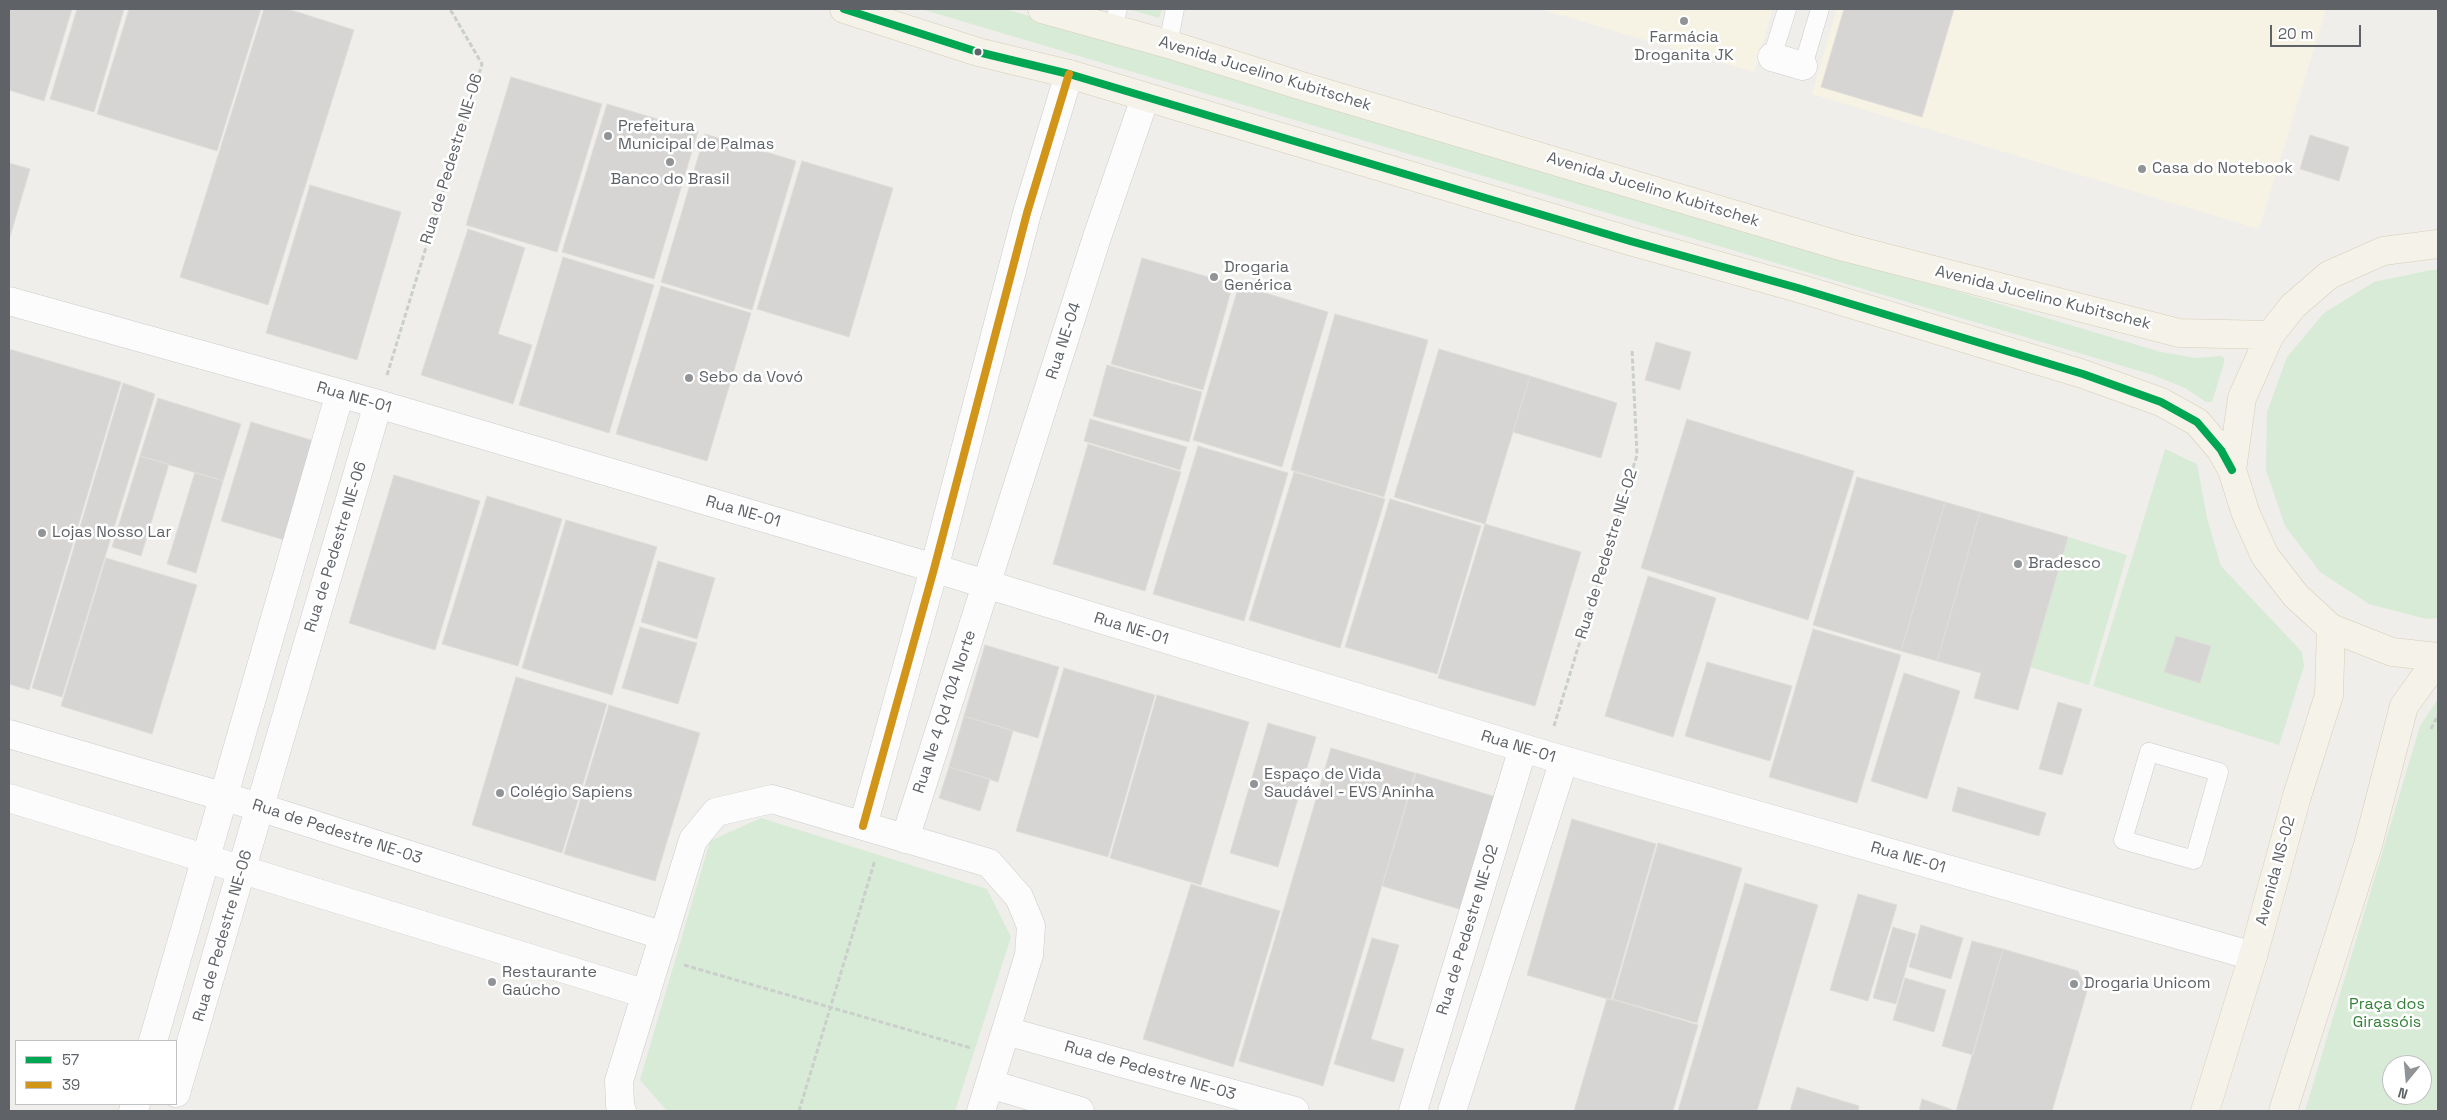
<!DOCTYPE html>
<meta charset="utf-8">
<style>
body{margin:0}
#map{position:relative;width:2447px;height:1120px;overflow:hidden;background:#efeeea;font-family:"Space Grotesk",sans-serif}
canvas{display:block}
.frame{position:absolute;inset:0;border:10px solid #5f6368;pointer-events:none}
.legend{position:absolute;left:15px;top:1040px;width:162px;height:65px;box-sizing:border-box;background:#fff;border:1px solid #bfc1c3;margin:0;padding:6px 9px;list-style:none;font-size:15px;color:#5f6368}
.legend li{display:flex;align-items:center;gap:10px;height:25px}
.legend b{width:25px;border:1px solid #bfc1c3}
.north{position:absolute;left:2382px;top:1055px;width:50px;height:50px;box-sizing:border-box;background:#fff;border:1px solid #bfc1c3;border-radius:50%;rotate:197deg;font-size:14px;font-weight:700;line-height:20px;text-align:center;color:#5f6368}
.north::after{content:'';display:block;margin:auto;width:18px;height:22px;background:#919496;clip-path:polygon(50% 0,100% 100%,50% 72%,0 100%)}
.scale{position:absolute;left:2270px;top:25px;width:91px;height:22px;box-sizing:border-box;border:2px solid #5f6368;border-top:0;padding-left:6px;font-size:15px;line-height:18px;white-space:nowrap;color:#5f6368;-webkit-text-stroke:4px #fff;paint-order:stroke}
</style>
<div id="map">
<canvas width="2447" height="1120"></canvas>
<div class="frame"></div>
<ul class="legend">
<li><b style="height:6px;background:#00a651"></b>57</li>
<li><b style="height:6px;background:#d1951a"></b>39</li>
</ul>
<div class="north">N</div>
<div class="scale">20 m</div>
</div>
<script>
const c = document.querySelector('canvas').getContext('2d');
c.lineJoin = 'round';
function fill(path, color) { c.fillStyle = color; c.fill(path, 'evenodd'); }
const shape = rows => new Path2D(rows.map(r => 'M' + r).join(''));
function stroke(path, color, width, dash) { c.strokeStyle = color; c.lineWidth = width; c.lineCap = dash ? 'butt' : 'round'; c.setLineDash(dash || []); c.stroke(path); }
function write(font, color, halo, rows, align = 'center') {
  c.font = font + ' "Space Grotesk",sans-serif'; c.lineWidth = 5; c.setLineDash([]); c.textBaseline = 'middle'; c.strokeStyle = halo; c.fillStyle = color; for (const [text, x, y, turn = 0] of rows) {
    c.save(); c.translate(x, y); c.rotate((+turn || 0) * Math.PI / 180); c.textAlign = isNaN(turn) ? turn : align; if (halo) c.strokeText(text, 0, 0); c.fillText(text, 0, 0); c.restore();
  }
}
fill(shape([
 [1540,9,1773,9,1754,72],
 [1837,9,2326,9,2259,229,1812,94]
]), '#f7f3e4');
fill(shape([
 [921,9,1005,9,2161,352,2196,358,2221,356,2224,358,2224,363,2213,399,2212,402,2206,402,2185,388,2153,375],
 [1128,9,1162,9,1159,18],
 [2431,270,2438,270,2438,618,2426,619,2369,604,2320,572,2285,526,2266,470,2267,412,2287,357,2324,313,2374,282],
 [2165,449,2197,464,2207,518,2221,566,2302,652,2304,666,2279,745,2093,686],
 [2068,537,2127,555,2089,685,2030,667],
 [2438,699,2438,1111,2305,1111,2420,726],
 [2392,1065,2422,1065,2422,1095,2392,1095],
 [761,818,987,889,1011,937,955,1111,667,1111,640,1080,710,841]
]), '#d8ebd6');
const building = shape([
 [9,9,72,9,44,101,9,90,9,9],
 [77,9,124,9,94,112,50,99,77,9],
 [129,9,261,9,217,151,97,114,129,9],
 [264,9,288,9,354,30,268,305,180,277,264,9],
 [1844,9,1954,9,1922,117,1821,87,1844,9],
 [511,77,602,104,557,252,466,225,511,77],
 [607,104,698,131,654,279,562,252,607,104],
 [705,134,796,161,752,310,661,282,705,134],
 [2310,135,2349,147,2339,181,2300,169,2310,135],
 [802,161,893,188,849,337,757,309,802,161],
 [9,163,30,169,9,240,9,163],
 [310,185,401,212,357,360,266,333,310,185],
 [468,229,525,248,498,334,532,345,513,404,421,375,468,229],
 [563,257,654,285,609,433,519,405,563,257],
 [1142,258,1233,284,1203,390,1111,364,1142,258],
 [1239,285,1328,312,1282,467,1193,440,1239,285],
 [661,286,751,313,707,461,616,434,661,286],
 [1335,314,1428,340,1384,497,1291,470,1335,314],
 [1656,342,1691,352,1680,390,1645,380,1656,342],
 [9,349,121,382,29,690,9,684,9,349],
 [1439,349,1530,376,1485,524,1394,497,1439,349],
 [1107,365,1202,392,1189,442,1093,416,1107,365],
 [1530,376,1617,403,1601,458,1513,432,1530,376],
 [123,383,155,394,62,697,32,688,123,383],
 [158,398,241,424,223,481,140,456,158,398],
 [1090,419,1187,447,1180,470,1084,441,1090,419],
 [1687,419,1854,471,1808,620,1641,568,1687,419],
 [251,422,321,443,291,542,221,521,251,422],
 [1088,444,1181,472,1145,591,1053,564,1088,444],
 [1198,446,1288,473,1244,621,1153,594,1198,446],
 [140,456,169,464,141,556,112,547,140,456],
 [195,472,223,481,196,573,167,564,195,472],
 [1294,472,1385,499,1340,648,1249,620,1294,472],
 [394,475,480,501,435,650,349,623,394,475],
 [1857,477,1945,502,1901,651,1813,625,1857,477],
 [487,496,562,519,518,666,442,644,487,496],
 [1390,499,1481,526,1437,674,1345,647,1390,499],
 [1945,502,1980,512,1937,661,1901,651,1945,502],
 [1980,512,2068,537,2018,710,1974,698,1981,673,1937,661,1980,512],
 [566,520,657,547,612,695,522,668,566,520],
 [1485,524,1581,552,1535,706,1438,678,1485,524],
 [106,558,197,585,152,734,61,706,106,558],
 [658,561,715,578,697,639,641,622,658,561],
 [1648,576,1716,598,1673,737,1605,716,1648,576],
 [640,627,697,643,678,704,622,688,640,627],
 [1813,629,1901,655,1857,803,1769,777,1813,629],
 [2176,636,2211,646,2200,683,2164,672,2176,636],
 [985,645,1059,667,1038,738,964,716,985,645],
 [1707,662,1792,686,1770,761,1685,736,1707,662],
 [1064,668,1155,695,1108,857,1016,831,1064,668],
 [1904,673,1960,691,1927,799,1871,781,1904,673],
 [516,677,607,704,562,853,472,825,516,677],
 [1157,695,1249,722,1201,885,1110,858,1157,695],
 [2058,702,2082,709,2062,775,2039,769,2058,702],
 [609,705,700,733,655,881,564,854,609,705],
 [964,716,1013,731,998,782,949,767,964,716],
 [1268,723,1316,737,1278,867,1230,853,1268,723],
 [1331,748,1415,773,1323,1086,1239,1061,1331,748],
 [949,767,990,779,980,811,939,798,949,767],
 [1416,773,1503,799,1469,912,1382,886,1416,773],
 [1958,787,2046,813,2039,836,1952,811,1958,787],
 [1572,819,1656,844,1611,1000,1527,975,1572,819],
 [1658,843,1742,868,1697,1023,1613,999,1658,843],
 [1745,883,1818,905,1757,1111,1678,1111,1745,883],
 [1191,884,1280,911,1233,1067,1143,1039,1191,884],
 [1858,894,1897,905,1868,1001,1830,990,1858,894],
 [1921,925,1963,938,1951,979,1909,967,1921,925],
 [1893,927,1916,934,1896,1004,1873,998,1893,927],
 [1372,938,1399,945,1371,1039,1404,1049,1394,1082,1334,1064,1372,938],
 [1972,941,2003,949,1973,1055,1942,1046,1972,941],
 [2003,949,2078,971,2087,991,2052,1111,1956,1111,2003,949],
 [1905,978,1946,990,1934,1032,1893,1020,1905,978],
 [1607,998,1698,1025,1673,1111,1574,1111,1607,998],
 [1797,1087,1859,1106,1858,1111,1790,1111,1797,1087],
 [1922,1099,1956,1111,1919,1111,1922,1099]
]);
fill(building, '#d6d5d3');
stroke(building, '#deddd9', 1);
const service = shape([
 [1112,30,1118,9],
 [1168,44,1175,9],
 [1772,57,1787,9],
 [1803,66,1820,9],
 [2149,752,2219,772,2194,860,2123,840,2149,752]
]);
const minor = shape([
 [1772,57,1803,66],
 [9,301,378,404,917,563,1546,755,2253,956],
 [9,734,259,807,664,936],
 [9,798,646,994],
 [863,826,934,569,1027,213,1069,74],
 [905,839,1097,237,1145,98],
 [1006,1031,1295,1111],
 [153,1041,340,393],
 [990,1084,1080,1111],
 [176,1093,378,404],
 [133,1111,136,1104],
 [622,1111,620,1105,619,1081,693,840,716,812,772,799,989,863,1019,897,1031,926,1029,955,981,1111],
 [1413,1111,1523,748],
 [1452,1111,1564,760]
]);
const primary = shape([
 [844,9,978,52,1069,74,1630,241,1798,288,2083,374,2161,402,2197,422,2221,450,2232,470],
 [1042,9,1168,44,1302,86,1844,247,2179,333,2270,335],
 [2438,244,2383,251,2329,275,2293,306,2270,335,2242,398,2232,470,2246,514,2265,556,2296,596,2331,628,2392,652,2438,657],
 [2205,1111,2253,956,2297,796,2329,695,2331,628],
 [2283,1111,2368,845,2404,706,2438,659]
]);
stroke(service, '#cbcccc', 19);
stroke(minor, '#cbcccc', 29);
stroke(primary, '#d7ceb8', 29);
stroke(shape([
 [387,375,482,64,450,9],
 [1554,726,1637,455,1632,349],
 [2431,729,2438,715],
 [684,965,971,1048],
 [799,1111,875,860]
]), '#cacfcc', 3, [5, 2.5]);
stroke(service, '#fdfcfc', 18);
stroke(minor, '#fdfcfc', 28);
stroke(primary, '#f4f2e9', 28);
stroke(shape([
 [844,9,978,52,1069,74,1630,241,1798,288,2083,374,2161,402,2197,422,2221,450,2232,470]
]), '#00a651', 8);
stroke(shape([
 [863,826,934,569,1027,213,1069,74]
]), '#d1951a', 8);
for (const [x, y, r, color] of [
 [1684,21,5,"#919496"],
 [978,52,4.5,"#5f6368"],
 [608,136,5,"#919496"],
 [670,162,5,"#919496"],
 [2142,169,5,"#919496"],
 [1214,277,5,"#919496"],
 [689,378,5,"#919496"],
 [42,533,5,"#919496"],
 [2018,564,5,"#919496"],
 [1254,784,5,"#919496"],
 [500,793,5,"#919496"],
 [492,982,5,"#919496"],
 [2074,984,5,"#919496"]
]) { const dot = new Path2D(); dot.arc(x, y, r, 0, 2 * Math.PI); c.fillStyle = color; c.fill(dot); stroke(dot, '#fff', 2); }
write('16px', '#5f6368', '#fff', [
 ["Farmácia",1684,38,"center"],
 ["Droganita JK",1684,56,"center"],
 ["Prefeitura",618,127],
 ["Municipal de Palmas",618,145],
 ["Casa do Notebook",2152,169],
 ["Banco do Brasil",670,180,"center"],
 ["Drogaria",1224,268],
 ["Genérica",1224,286],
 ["Sebo da Vovó",699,378],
 ["Lojas Nosso Lar",52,533],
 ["Bradesco",2028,564],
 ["Espaço de Vida",1264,775],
 ["Saudável - EVS Aninha",1264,793],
 ["Colégio Sapiens",510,793],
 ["Restaurante",502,973],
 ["Gaúcho",502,991],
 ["Drogaria Unicom",2084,984]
], 'left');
write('16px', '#5f6368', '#fff', [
 ["Avenida Jucelino Kubitschek",1265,74,17],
 ["Rua de Pedestre NE-06",452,159,-73],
 ["Avenida Jucelino Kubitschek",1653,190,17],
 ["Avenida Jucelino Kubitschek",2043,298,14],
 ["Rua NE-04",1064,341,-72],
 ["Rua NE-01",354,398,16],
 ["Rua NE-01",743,512,16],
 ["Rua de Pedestre NE-06",336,547,-73],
 ["Rua de Pedestre NE-02",1607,554,-73],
 ["Rua NE-01",1131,629,17],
 ["Rua Ne 4 Qd 104 Norte",945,712,-72],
 ["Rua NE-01",1518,747,17],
 ["Rua de Pedestre NE-03",337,832,18],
 ["Rua NE-01",1908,858,16],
 ["Avenida NS-02",2276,871,-75],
 ["Rua de Pedestre NE-02",1468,930,-73],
 ["Rua de Pedestre NE-06",223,936,-74],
 ["Rua de Pedestre NE-03",1150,1071,16]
]);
write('16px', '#348238', '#fff', [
 ["Praça dos",2387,1005],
 ["Girassóis",2387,1023]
]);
</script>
